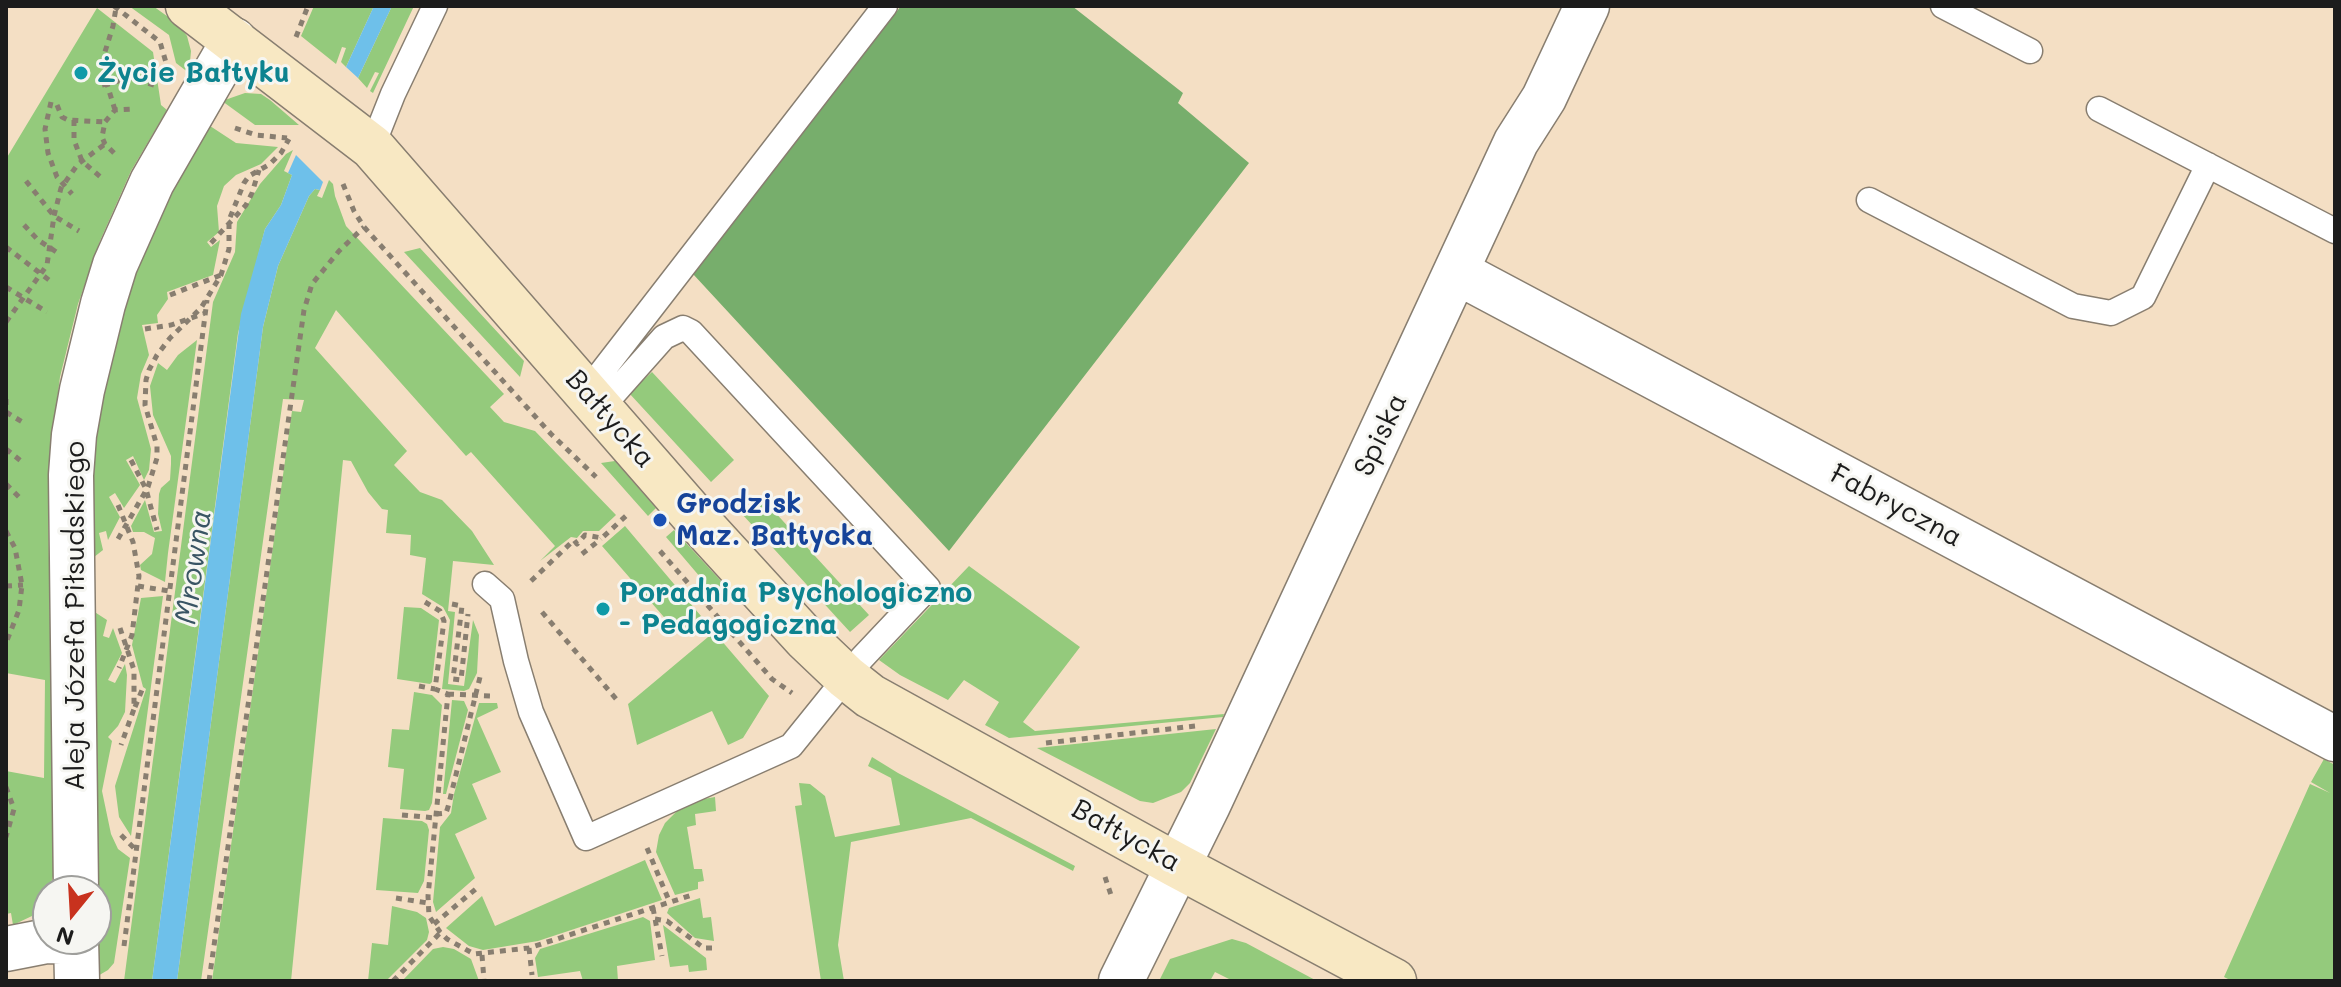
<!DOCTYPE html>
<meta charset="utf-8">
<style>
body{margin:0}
#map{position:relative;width:2341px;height:987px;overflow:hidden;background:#f4dfc4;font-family:Mali,sans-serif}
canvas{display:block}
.frame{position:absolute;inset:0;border:8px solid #1c1c1c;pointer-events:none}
.north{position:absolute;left:32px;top:875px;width:80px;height:80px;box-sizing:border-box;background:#f6f6f2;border:2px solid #9f9f9c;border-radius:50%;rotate:198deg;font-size:22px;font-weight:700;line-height:32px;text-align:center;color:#1c1c1c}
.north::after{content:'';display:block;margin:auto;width:28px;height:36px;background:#c8321e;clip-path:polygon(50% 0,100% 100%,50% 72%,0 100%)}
</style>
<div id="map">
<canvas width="2341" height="987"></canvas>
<div class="frame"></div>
<div class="north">N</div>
</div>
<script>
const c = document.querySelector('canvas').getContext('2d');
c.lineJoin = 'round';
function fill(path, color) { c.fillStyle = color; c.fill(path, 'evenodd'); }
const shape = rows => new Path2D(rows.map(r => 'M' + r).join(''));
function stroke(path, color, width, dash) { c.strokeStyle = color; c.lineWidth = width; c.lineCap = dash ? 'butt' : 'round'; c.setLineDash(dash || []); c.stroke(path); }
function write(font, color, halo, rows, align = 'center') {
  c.font = font + ' Mali,sans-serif'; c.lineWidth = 6; c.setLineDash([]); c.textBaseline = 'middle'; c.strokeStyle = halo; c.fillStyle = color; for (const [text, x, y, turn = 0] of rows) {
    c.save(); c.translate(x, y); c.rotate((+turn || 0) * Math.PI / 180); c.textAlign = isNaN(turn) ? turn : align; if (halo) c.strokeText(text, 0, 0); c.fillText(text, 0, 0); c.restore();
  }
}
fill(shape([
 [129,6,153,6,178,24,187,36,191,51,189,73,176,63,169,35],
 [314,6,374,6,346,67,341,62,346,48,342,47,336,64,301,36],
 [392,6,414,6,373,93,370,91,379,73,375,72,367,88,358,78],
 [97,8,153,52,161,105,167,110,131,171,100,241,78,304,60,377,49,464,48,498,54,872,48,896,39,909,32,916,13,925,11,913,6,914,6,771,44,778,45,680,6,673,6,159],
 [245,93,261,94,270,100,299,125,255,125,222,101],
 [204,122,236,143,278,147,261,164,236,175,224,186,217,206,219,232,207,242,211,247,220,240,213,275,167,292,168,299,157,315,158,323,142,325,149,355,141,374,137,398,151,449,149,470,144,480,133,456,126,460,140,485,124,508,115,493,109,497,120,517,108,540,106,531,99,533,103,550,89,561,94,422,133,264],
 [293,150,284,171,292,175,281,205,265,229,238,333,152,981,124,981,213,302,235,252,237,222,260,184,286,154],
 [329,180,333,184,335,196,346,226,504,394,490,407,504,422,535,431,616,515,599,531,583,531,577,538,571,537,540,561,555,546,471,452,466,456,336,310,315,348,407,451,394,465,420,492,442,500,472,531,494,565,453,561,448,611,455,612,448,684,464,686,473,620,479,635,477,673,469,689,464,691,442,689,450,620,443,607,422,594,426,558,410,555,411,535,386,533,388,510,382,509,368,492,351,461,343,460,291,981,212,981,292,411,301,412,304,400,283,399,201,981,177,981,263,327,278,266,309,196,315,189,320,190,317,196,322,198],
 [420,248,524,361,520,377,404,252],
 [197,340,168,553,165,582,141,570,140,565,152,554,155,538,144,532,133,532,131,526,145,500,154,532,162,531,158,514,159,494,161,488,170,480,171,464,171,456,153,415,150,386,158,363,167,370,178,355],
 [652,372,734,460,711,482,629,393],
 [615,461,656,508,648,516,601,463],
 [761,497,869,615,850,632,742,514],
 [625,526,701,616,686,630,670,624,602,546],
 [674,530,721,581,718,598,666,537],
 [969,566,1080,647,1023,722,1035,731,1224,714,1223,717,1009,738,985,725,999,702,964,680,948,700,900,675,879,660],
 [163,596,131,836,119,817,115,786,146,689,143,687,132,645,141,598],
 [404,607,421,608,439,620,432,682,430,684,397,679],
 [90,609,107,620,103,636,109,638,113,628,122,653,108,680,115,683,125,664,127,675,125,712,118,726,108,737,112,741,102,791,111,834,118,849,130,858,114,963,108,970,96,977],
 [714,632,769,696,743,738,728,745,712,711,637,745,628,704],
 [414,692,432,695,442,705,432,803,429,810,425,811,400,809,404,769,388,767,392,729,409,730],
 [452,700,464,701,468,710,446,794,443,794],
 [479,703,497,703,498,708,477,718,501,772,472,784,487,819,455,834,475,878,436,912,433,902,440,827,451,813,454,794],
 [1216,729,1190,783,1181,792,1153,803,1140,801,1037,748],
 [872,757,898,773,1075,866,1073,871,971,818,851,842,838,945,844,981,821,981,795,806,802,805,799,783,810,784,825,796,835,837,900,825,891,778,868,766],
 [2324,759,2335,765,2335,981,2232,981,2224,977,2310,784,2330,793,2311,782],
 [715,797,716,811,695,814,696,825,687,827,694,869,702,869,704,881,698,882,698,889,675,895,656,852,659,835,665,823,679,809,692,801],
 [383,818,422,821,427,824,429,830,424,881,418,893,376,890],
 [645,860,662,900,538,941,483,950,469,946,446,928,482,896,495,926],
 [700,898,703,918,711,917,714,941,695,938,667,913,669,908],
 [392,906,417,912,426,918,429,932,427,940,386,981,368,981,372,943,388,945],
 [643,917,650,921,655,960,617,966,618,981,583,981,580,971,538,977,535,958,540,949],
 [663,925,706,958,707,970,689,972,688,965,670,967],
 [1232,939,1246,943,1317,981,1233,981,1215,972,1210,981,1159,981,1170,959],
 [443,947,454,949,471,959,479,981,402,981,433,949]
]), '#94ca7c');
fill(shape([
 [901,6,1072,6,1183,93,1178,103,1249,163,949,551,693,274]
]), '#77ae6c');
fill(shape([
 [374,6,392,6,358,78,346,67],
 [296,155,323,182,320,190,315,189,309,196,278,266,263,327,177,981,152,981,241,314,265,229,281,205,292,175,288,173]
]), '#6ec0ea');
const lane = shape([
 [1943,6,2030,51],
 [2099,109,2335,231],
 [372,147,393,94,435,6],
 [1869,200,2073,306,2111,313,2143,297,2208,165],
 [587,391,885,6],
 [485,584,502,599,516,661,531,712,586,838,791,746,862,658,928,588,691,332,683,328,664,337,601,408]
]);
const street = shape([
 [1457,272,2335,739],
 [76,891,71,475,74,435,82,390,103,304,115,265,152,182,234,40],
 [76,939,77,981],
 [6,949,47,941,76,942],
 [1121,981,1208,805,1516,142,1544,98,1587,6]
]);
const secondary = shape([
 [188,6,372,147,699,522,805,638,846,677,870,696,1176,865,1394,981]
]);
stroke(lane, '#887e70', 27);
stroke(street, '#887e70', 47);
stroke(secondary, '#887e70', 47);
stroke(shape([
 [114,6,160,42,167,66],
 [296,37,308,6],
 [102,85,131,78,154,85],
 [51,102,45,129,48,153,57,177,72,194],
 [57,105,62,117,68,120,105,122],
 [115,110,106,81,104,55,113,26,116,8],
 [74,120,74,140,82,161,104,180],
 [235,128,256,135,287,138],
 [114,153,105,144,102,137,105,122,115,110,135,109],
 [26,181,54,216,79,231],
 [343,184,354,211,364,227,551,434,596,477],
 [24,225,38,240,61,255],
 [211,243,246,205,252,193,259,170],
 [6,247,49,280],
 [6,287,47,312],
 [170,295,221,275],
 [6,322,47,265,54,216,61,188,78,164,105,144],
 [145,329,171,325,205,313],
 [6,399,6,413],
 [6,412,24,423],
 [6,449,21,461],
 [131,460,146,489,157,530],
 [6,484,19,497],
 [118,505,133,542,139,576,132,635,119,668],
 [6,531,15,548,22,585,19,610,6,643],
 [118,539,148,487,157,458,157,446,145,405,146,380,149,370,157,355,170,338,201,308,221,275,229,249,229,220,244,183,249,176,270,164,281,153,289,139],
 [660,551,772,679,792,693],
 [582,554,601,539],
 [531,581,574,540,577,544,585,535,602,538,628,514],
 [6,586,23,585],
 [138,586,169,591],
 [425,602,440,611,444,621,435,689,448,694,428,896,429,916,440,932,447,939,474,954,529,948,695,894],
 [452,604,462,606,453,679,461,680,468,614],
 [542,612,617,700],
 [120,628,134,670,134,709,121,745],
 [419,686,435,689],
 [448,694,491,696],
 [135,707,142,690],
 [1046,743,1195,726],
 [6,787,14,809,6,837],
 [436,814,446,813,448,807,481,673],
 [402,815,436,818],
 [121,835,136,850],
 [647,848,670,903],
 [1105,877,1112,898],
 [396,898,428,903],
 [653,908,662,956],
 [655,919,667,921,704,948,712,948],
 [434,924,477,888],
 [124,946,207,300],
 [529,948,532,975],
 [482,955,484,980],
 [209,981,304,310,312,284,339,251,364,227],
 [393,981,440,933]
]), '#887e70', 5, [6, 6]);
stroke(lane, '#fff', 24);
stroke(street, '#fff', 44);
stroke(secondary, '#f8e8c3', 44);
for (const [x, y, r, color] of [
 [81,73,8,"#0f9aa8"],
 [660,520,8,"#1a4fb4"],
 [603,609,8,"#0f9aa8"]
]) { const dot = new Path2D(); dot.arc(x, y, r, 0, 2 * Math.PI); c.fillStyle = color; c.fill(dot); stroke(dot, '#f6f6f2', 3); }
write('bold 28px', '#0d838f', '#f6f6f2', [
 ["Życie Bałtyku",97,73],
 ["Poradnia Psychologiczno",619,593],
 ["- Pedagogiczna",619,625]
], 'left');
write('28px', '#1c1c1c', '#f6f6f2', [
 ["Bałtycka",610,419,49],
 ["Spiska",1381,435,-65],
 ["Fabryczna",1896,506,28],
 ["Aleja Józefa Piłsudskiego",75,616,-90],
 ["Bałtycka",1126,836,29]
]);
write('bold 28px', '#164399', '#f6f6f2', [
 ["Grodzisk",676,504],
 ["Maz. Bałtycka",676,536]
], 'left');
write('italic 30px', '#395564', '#f6f6f2', [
 ["Mrowna",194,567,-82]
]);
</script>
